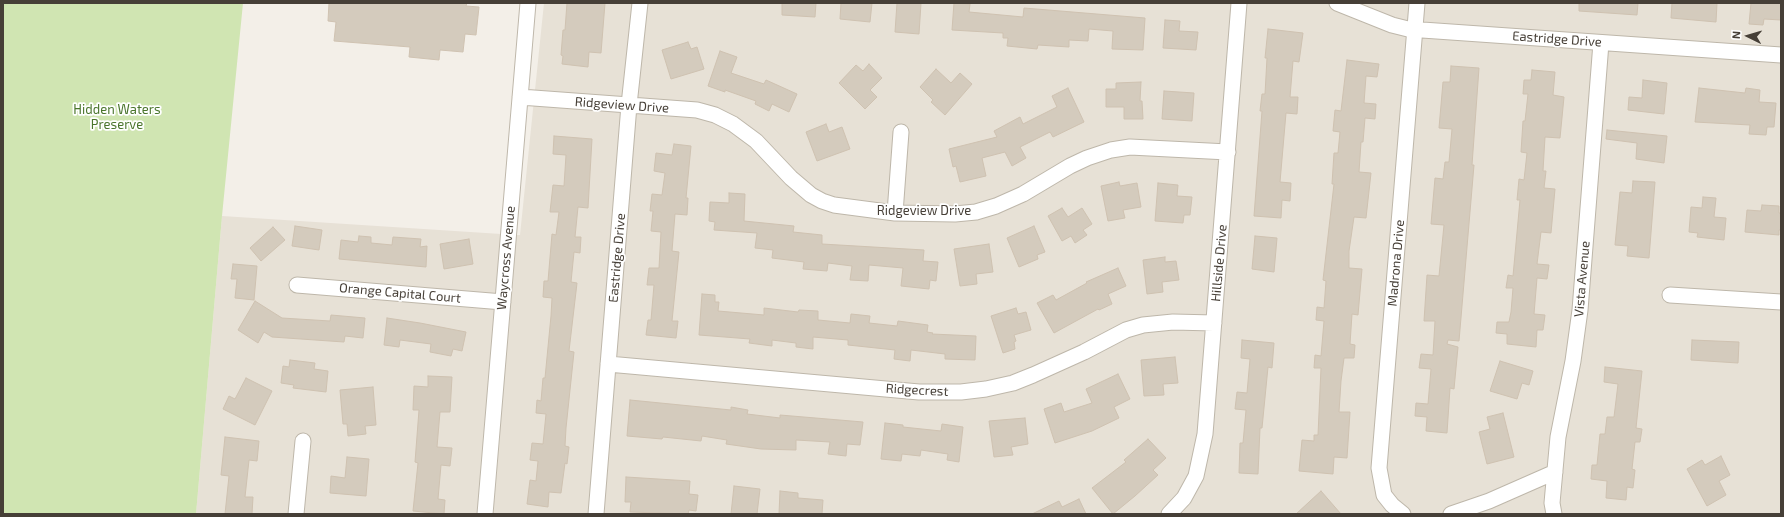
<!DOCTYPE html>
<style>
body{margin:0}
#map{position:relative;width:1784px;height:517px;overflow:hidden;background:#f3efe8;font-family:"Exo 2",sans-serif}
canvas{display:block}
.frame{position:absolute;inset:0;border:4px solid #463f37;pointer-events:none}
.north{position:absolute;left:1728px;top:16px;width:40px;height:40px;-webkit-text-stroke:3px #fff;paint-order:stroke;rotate:275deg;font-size:11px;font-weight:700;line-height:16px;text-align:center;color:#463f37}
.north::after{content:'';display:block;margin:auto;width:14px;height:18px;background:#463f37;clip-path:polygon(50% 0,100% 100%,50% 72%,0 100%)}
</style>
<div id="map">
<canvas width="1784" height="517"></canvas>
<div class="frame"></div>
<div class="north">N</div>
</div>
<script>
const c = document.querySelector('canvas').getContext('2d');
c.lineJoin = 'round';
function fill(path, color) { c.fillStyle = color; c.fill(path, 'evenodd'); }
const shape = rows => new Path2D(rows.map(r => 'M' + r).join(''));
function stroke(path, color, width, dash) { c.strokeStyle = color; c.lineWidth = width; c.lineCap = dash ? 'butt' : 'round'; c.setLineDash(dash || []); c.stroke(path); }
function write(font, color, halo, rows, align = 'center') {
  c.font = font + ' "Exo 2",sans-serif'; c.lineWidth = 3.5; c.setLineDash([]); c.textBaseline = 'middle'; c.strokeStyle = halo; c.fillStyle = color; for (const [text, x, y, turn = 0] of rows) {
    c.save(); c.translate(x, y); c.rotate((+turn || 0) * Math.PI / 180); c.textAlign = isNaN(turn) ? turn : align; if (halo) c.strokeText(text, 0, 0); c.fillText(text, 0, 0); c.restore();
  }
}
fill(shape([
 [544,3,1781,3,1781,514,493,514,516,235,520,235],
 [222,216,501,234,478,514,196,514]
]), '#e7e1d6');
fill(shape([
 [3,3,243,3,222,216,196,514,3,514]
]), '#d0e5b2');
const building = shape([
 [329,3,467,3,466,6,479,7,476,35,465,34,463,52,440,50,439,60,409,57,410,47,334,41,336,22,328,21,329,3],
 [567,3,605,3,601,53,589,52,588,67,562,64,563,56,561,55,563,30,565,30,567,3],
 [782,3,816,3,815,17,782,15,782,3],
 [841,3,872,3,870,22,840,19,841,3],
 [897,3,921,3,919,34,895,32,897,3],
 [954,3,970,4,969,12,1023,17,1024,8,1145,18,1143,50,1112,49,1113,31,1089,29,1088,41,1069,40,1069,47,1038,45,1037,49,1007,46,1008,38,1003,38,1003,33,952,30,954,3],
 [1579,3,1638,3,1637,15,1579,11,1579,3],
 [1672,3,1717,3,1716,22,1671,18,1672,3],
 [1751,3,1781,3,1781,20,1764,19,1763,25,1749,24,1751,3],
 [1165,20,1180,21,1179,31,1198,32,1196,50,1163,48,1165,20],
 [1268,29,1303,33,1299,62,1293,61,1290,97,1298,97,1297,114,1286,113,1280,182,1291,183,1290,201,1282,200,1281,218,1254,216,1262,111,1260,111,1262,94,1265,94,1267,58,1265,58,1268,29],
 [688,42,691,49,697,47,704,69,671,79,662,50,688,42],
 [720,51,737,57,731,73,764,84,766,80,797,94,789,112,772,104,769,111,755,104,756,101,725,90,725,92,708,86,720,51],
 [1347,60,1379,64,1377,77,1366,76,1364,103,1376,104,1375,119,1365,118,1363,142,1361,142,1359,172,1371,173,1366,218,1354,217,1349,251,1349,268,1362,269,1358,315,1352,314,1350,344,1355,345,1354,358,1344,358,1341,381,1339,412,1350,412,1347,458,1334,457,1333,474,1299,471,1302,440,1314,441,1314,435,1318,435,1321,368,1314,368,1315,355,1321,356,1324,321,1316,320,1317,307,1324,308,1326,281,1323,280,1334,184,1332,184,1334,153,1338,153,1340,132,1333,131,1335,110,1341,111,1347,60],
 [869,64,882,78,870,90,877,97,865,109,839,83,856,65,863,71,869,64],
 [1451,66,1479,68,1472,165,1474,165,1459,341,1448,340,1447,344,1458,347,1454,389,1450,388,1447,433,1426,431,1427,417,1415,416,1416,403,1428,404,1431,369,1419,368,1421,354,1433,355,1435,321,1424,321,1427,275,1439,276,1444,225,1431,224,1435,178,1443,179,1445,162,1449,162,1452,129,1439,128,1443,82,1450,82,1451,66],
 [936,69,951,83,960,73,972,84,945,115,931,102,933,100,920,87,936,69],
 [1532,70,1555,72,1553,95,1564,97,1560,138,1545,137,1543,171,1546,171,1544,188,1555,189,1551,233,1541,232,1537,264,1549,265,1547,279,1537,278,1534,314,1545,315,1543,330,1537,330,1536,347,1507,344,1507,334,1496,333,1497,322,1509,322,1511,312,1513,288,1506,288,1508,275,1513,276,1520,200,1517,200,1519,179,1524,180,1527,153,1521,152,1523,121,1525,121,1528,94,1523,94,1524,80,1531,80,1532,70],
 [1643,80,1667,83,1664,114,1628,110,1629,97,1642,98,1643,80],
 [1141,82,1140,101,1142,101,1143,119,1124,119,1124,107,1106,107,1106,89,1116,89,1116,83,1141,82],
 [1068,88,1084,122,1053,137,1050,132,1020,147,1026,158,1012,166,1005,152,982,158,986,176,960,182,956,166,953,167,949,149,997,137,994,131,1020,117,1023,124,1057,107,1052,96,1068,88],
 [1699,88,1745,93,1746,88,1760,90,1759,102,1776,103,1774,127,1767,127,1766,135,1749,134,1750,125,1695,122,1699,88],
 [1164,91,1194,93,1192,121,1162,119,1164,91],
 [826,124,829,132,842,127,850,149,817,161,806,132,826,124],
 [1607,130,1667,136,1664,163,1636,159,1637,143,1606,139,1607,130],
 [554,136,592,139,588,208,578,207,575,237,581,237,580,253,574,252,571,282,577,283,569,351,574,352,566,428,565,446,569,447,567,464,565,463,561,493,549,492,548,507,527,504,530,480,536,481,538,461,530,460,532,443,543,444,546,414,536,413,537,400,541,401,543,378,545,378,551,316,552,298,543,297,544,281,548,281,552,234,556,235,559,212,550,212,553,185,564,186,566,155,553,154,554,136],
 [674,144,691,146,686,198,688,198,687,215,675,214,672,251,679,252,672,321,678,321,676,338,646,335,648,320,651,320,654,285,647,285,649,268,659,268,661,232,651,231,653,211,650,211,652,194,662,195,665,173,654,171,656,153,672,155,674,144],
 [1633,181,1655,182,1649,258,1627,256,1628,246,1615,245,1620,192,1632,193,1633,181],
 [1119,182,1120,186,1137,183,1141,207,1123,210,1125,218,1108,221,1101,186,1119,182],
 [1158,183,1178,185,1177,196,1192,197,1190,215,1184,215,1183,223,1155,221,1158,183],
 [729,193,745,194,744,221,794,226,793,232,822,235,822,244,924,250,923,261,938,262,936,281,930,280,929,289,901,286,903,268,869,265,868,281,850,280,852,266,828,263,827,271,803,269,804,262,772,258,773,250,755,248,757,233,714,230,715,222,709,221,710,202,729,203,729,193],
 [1703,197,1716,198,1714,217,1726,218,1724,240,1697,237,1698,233,1689,232,1691,207,1702,208,1703,197],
 [1762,205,1779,206,1779,213,1781,213,1781,230,1779,230,1779,235,1745,232,1747,210,1761,211,1762,205],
 [1062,208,1068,217,1082,208,1092,224,1083,230,1087,235,1075,243,1071,236,1062,241,1048,216,1062,208],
 [295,226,322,230,319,250,292,246,295,226],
 [1034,226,1045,252,1037,255,1038,259,1019,267,1007,238,1034,226],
 [273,227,285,240,261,261,250,248,273,227],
 [359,236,371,237,371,243,392,245,393,237,421,239,420,247,427,246,426,267,339,259,341,240,358,242,359,236],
 [1255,236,1277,238,1274,272,1252,269,1255,236],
 [469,239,473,264,444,269,440,244,469,239],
 [989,244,993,272,976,274,977,284,960,286,954,249,989,244],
 [1165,257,1165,262,1176,261,1179,280,1162,282,1163,292,1147,294,1143,260,1165,257],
 [233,264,257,266,254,300,235,298,237,279,231,279,233,264],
 [1118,268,1126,286,1108,294,1112,304,1099,310,1098,309,1054,333,1037,303,1053,295,1056,300,1087,283,1086,282,1118,268],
 [702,294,715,295,715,302,719,302,718,311,764,315,764,308,798,312,799,310,818,311,818,320,850,323,851,314,870,316,869,323,897,326,898,321,928,325,927,332,933,333,932,334,976,336,975,360,945,359,945,354,911,350,910,361,894,359,895,350,848,345,848,340,813,337,813,349,796,347,796,343,772,340,772,346,749,343,750,339,699,335,702,294],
 [255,301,282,318,330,321,331,315,365,318,363,338,345,336,344,342,272,337,264,332,258,343,238,330,255,301],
 [1016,308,1018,314,1026,312,1031,330,1014,335,1016,341,1014,342,1015,349,1003,353,991,316,1016,308],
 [387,318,420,323,466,332,462,351,453,349,451,356,430,352,431,344,400,340,399,347,384,345,387,318],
 [1242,340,1274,343,1272,368,1268,367,1262,428,1260,428,1258,474,1239,473,1240,443,1243,443,1246,410,1235,409,1237,392,1247,393,1250,359,1241,358,1242,340],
 [1692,340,1739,342,1738,363,1691,360,1692,340],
 [1175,357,1178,383,1163,384,1164,395,1144,396,1141,360,1175,357],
 [290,360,315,363,314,369,328,371,326,392,293,388,294,385,281,383,283,366,289,367,290,360],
 [1500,361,1533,371,1529,385,1522,383,1517,399,1490,391,1500,361],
 [1605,367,1642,371,1636,428,1642,429,1640,442,1635,442,1632,469,1635,470,1633,488,1627,487,1626,500,1606,498,1607,481,1591,479,1592,465,1597,465,1600,434,1605,434,1607,417,1614,417,1618,384,1604,382,1605,367],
 [1118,374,1130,399,1114,407,1119,418,1092,431,1055,443,1044,409,1061,403,1064,412,1092,403,1086,389,1118,374],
 [428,376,452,377,450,412,440,412,437,447,452,448,450,466,441,465,438,499,445,500,444,514,413,511,418,463,415,462,419,410,413,410,414,386,428,387,428,376],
 [246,378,272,391,255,425,223,409,229,396,235,399,246,378],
 [373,387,376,425,365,426,366,434,348,436,347,424,343,424,340,390,373,387],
 [630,400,731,410,731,407,748,410,747,414,780,418,780,415,863,422,860,445,847,444,846,456,828,454,830,442,796,440,796,450,761,449,726,444,727,440,702,436,701,441,663,437,662,439,627,436,630,400],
 [1503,413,1514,457,1487,464,1479,432,1490,429,1487,417,1503,413],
 [1025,418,1028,444,1011,447,1013,455,994,457,989,421,1025,418],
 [885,423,903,425,903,427,941,431,942,424,963,427,959,462,947,460,948,454,921,450,920,456,902,454,901,461,881,459,885,423],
 [225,437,259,441,257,461,249,460,245,497,253,497,252,514,225,514,229,476,221,475,225,437],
 [1148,439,1166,458,1153,470,1158,475,1135,496,1113,514,1092,488,1126,462,1124,460,1148,439],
 [1721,456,1730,475,1719,481,1726,495,1707,506,1687,469,1702,460,1705,465,1721,456],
 [347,457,369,459,366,496,330,493,331,476,345,478,347,457],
 [626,477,690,481,689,494,698,495,696,511,689,510,688,514,630,512,631,502,625,502,626,477],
 [734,486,760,489,757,514,731,514,734,486],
 [780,491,798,493,798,498,823,500,822,514,779,514,780,491],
 [1321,491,1341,514,1296,514,1321,491],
 [1079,499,1086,514,1032,514,1059,501,1062,507,1079,499]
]);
fill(building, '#d4cbbd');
stroke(building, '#cfc2b1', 1);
const minor = shape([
 [1337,3,1392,25,1408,29,1781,55],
 [520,97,697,110,715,115,733,124,756,141,791,178,811,195,822,201,834,205,895,213,955,214,976,212,996,206,1023,194,1070,166,1087,158,1111,150,1130,147,1228,152],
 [895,213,901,132],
 [297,285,503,302],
 [1670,295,1781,302],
 [608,364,919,392,961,392,986,389,1013,383,1033,375,1084,352,1126,330,1143,325,1173,322,1214,323],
 [296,514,303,441],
 [485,514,528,3],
 [596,514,629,105,640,3],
 [1169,514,1184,498,1196,476,1205,434,1239,3],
 [1403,514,1392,505,1384,495,1379,468,1417,3],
 [1451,514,1489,501,1555,472],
 [1554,514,1552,503,1558,437,1573,361,1580,310,1601,43]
]);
stroke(minor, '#beb7aa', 17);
stroke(minor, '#fff', 15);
write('13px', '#463f37', '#fff', [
 ["Eastridge Drive",1557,39,4],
 ["Ridgeview Drive",622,105,4],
 ["Ridgeview Drive",924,211],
 ["Waycross Avenue",506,258,-85],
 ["Eastridge Drive",617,258,-85],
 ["Hillside Drive",1219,263,-85],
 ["Madrona Drive",1396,263,-85],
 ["Vista Avenue",1582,279,-85],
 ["Orange Capital Court",400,293,5],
 ["Ridgecrest",917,390,3]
]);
write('13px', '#4a752c', '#fff', [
 ["Hidden Waters",117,110],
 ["Preserve",117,125]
]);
</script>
